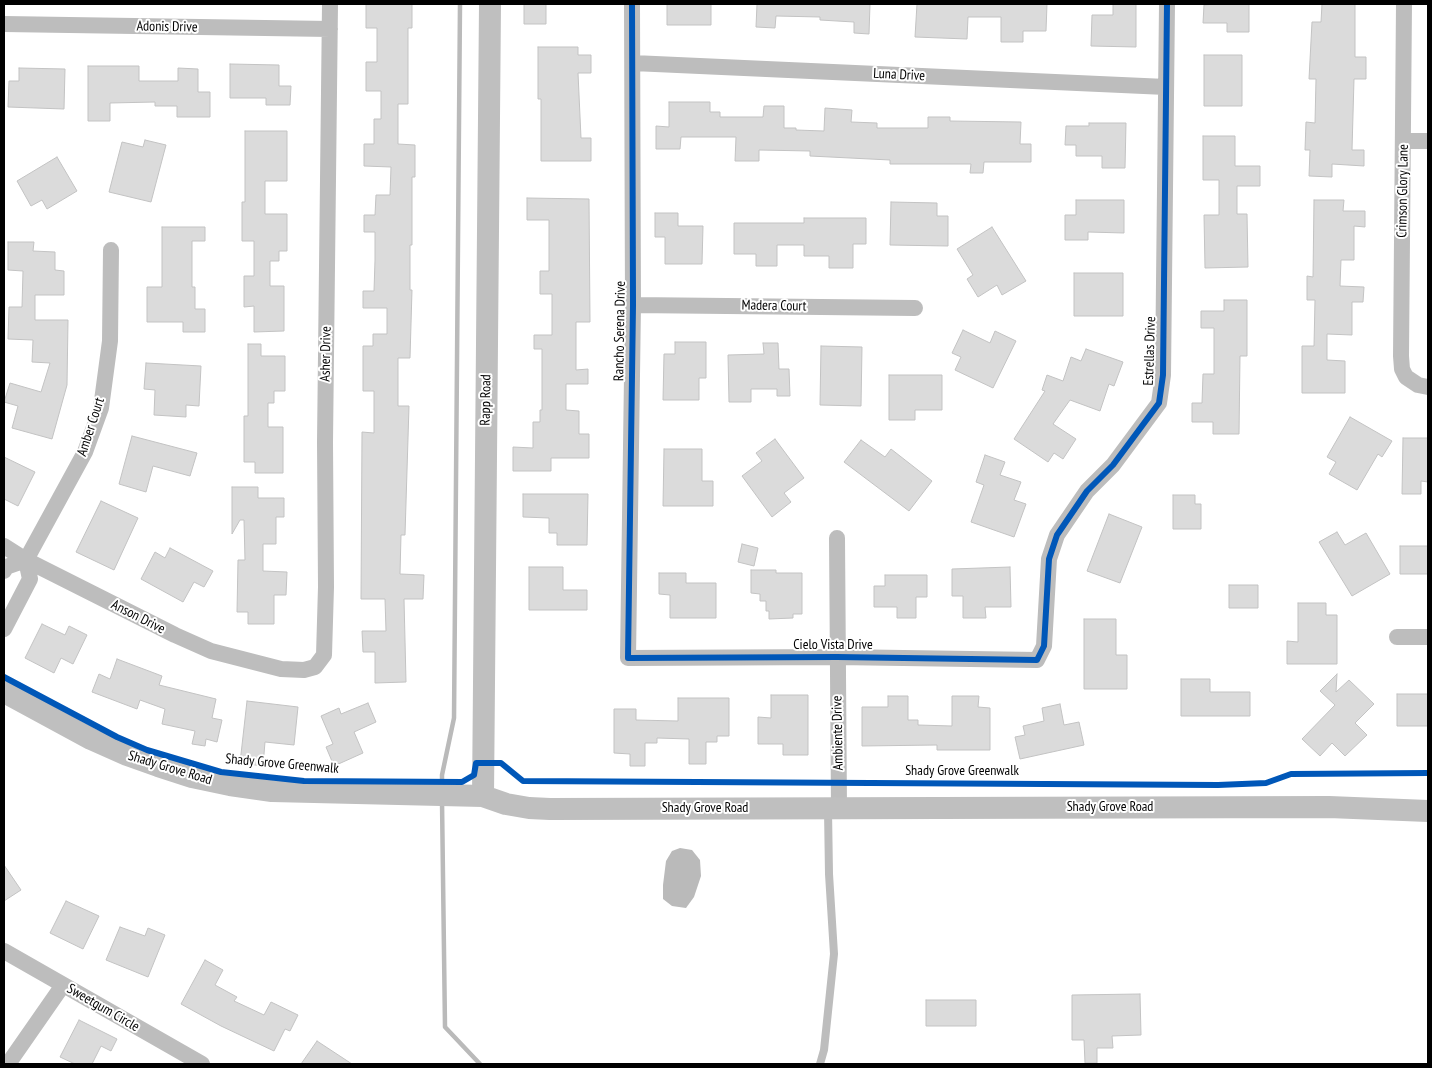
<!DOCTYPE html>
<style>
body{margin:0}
#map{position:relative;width:1432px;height:1068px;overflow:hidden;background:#fff;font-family:"PT Sans Narrow",sans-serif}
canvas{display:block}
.frame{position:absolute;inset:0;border:5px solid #000;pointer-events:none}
</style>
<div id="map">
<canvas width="1432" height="1068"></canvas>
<div class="frame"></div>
</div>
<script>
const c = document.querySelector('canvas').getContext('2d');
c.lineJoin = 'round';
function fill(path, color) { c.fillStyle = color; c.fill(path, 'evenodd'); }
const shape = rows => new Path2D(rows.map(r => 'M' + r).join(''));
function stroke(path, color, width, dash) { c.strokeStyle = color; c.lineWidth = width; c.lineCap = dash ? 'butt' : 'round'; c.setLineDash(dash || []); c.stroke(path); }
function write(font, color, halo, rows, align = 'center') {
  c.font = font + ' "PT Sans Narrow",sans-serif'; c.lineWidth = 4; c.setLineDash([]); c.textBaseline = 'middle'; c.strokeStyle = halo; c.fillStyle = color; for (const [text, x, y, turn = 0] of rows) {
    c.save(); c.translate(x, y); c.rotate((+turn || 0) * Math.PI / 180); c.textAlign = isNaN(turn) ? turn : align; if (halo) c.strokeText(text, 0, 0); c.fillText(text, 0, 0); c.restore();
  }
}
fill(shape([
 [680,848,692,850,700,860,701,876,694,897,686,908,672,906,663,899,663,885,666,861,672,851]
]), '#bababa');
stroke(shape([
 [442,788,442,775,454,718,460,4],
 [442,801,445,1027,480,1064]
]), '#bababa', 4.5);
const building = shape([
 [366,4,412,4,412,28,408,28,408,104,398,104,398,144,415,145,415,177,412,177,412,245,410,245,410,290,412,290,410,358,398,358,398,406,409,406,405,535,401,535,400,574,424,575,423,599,404,599,406,682,375,683,375,652,363,652,362,631,386,631,385,599,361,599,362,432,374,433,374,391,363,391,363,346,373,346,373,334,387,334,387,308,363,308,363,291,374,291,375,260,375,232,364,232,364,215,375,215,376,195,390,195,391,167,364,166,364,144,374,144,374,119,381,119,381,91,366,91,366,62,377,62,377,28,366,28,366,4],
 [524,4,546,4,546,24,524,24,524,4],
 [667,4,711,4,711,25,667,25,667,4],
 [757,4,870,4,869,34,854,33,854,22,820,20,820,17,776,16,775,28,756,27,757,4],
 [917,4,1047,4,1046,31,1023,31,1023,42,1001,42,1001,17,968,17,967,39,915,37,917,4],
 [1113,4,1136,4,1136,47,1091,46,1092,15,1113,15,1113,4],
 [1215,4,1249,4,1249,32,1227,32,1227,23,1203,23,1204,5,1215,4],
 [1322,4,1355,4,1355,57,1366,57,1366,79,1354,79,1352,150,1364,150,1364,166,1332,164,1332,177,1309,176,1310,150,1305,150,1306,122,1315,123,1316,79,1309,79,1312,22,1321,22,1322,4],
 [538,47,578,47,578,55,591,55,591,73,578,73,581,138,591,138,591,161,541,161,541,99,538,99,538,47],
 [1204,55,1242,55,1242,106,1204,106,1204,55],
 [230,64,279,65,279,86,291,86,290,105,266,105,266,98,230,98,230,64],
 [88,66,139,66,139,81,178,81,178,68,198,69,198,92,210,92,210,117,177,117,177,106,155,106,155,102,110,103,110,121,88,121,88,66],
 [19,68,65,69,64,109,8,107,9,81,19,81,19,68],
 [669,102,710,102,710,112,720,112,720,117,763,117,764,106,784,106,784,128,796,128,796,130,824,131,825,108,852,110,851,122,877,123,877,128,928,128,928,117,950,117,950,121,1021,122,1020,144,1031,144,1031,162,984,162,983,173,970,173,971,164,890,164,890,160,810,156,810,151,759,150,759,161,735,161,736,137,681,137,680,149,656,149,656,126,669,127,669,102],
 [1089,123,1126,123,1125,168,1102,168,1102,156,1076,156,1076,145,1065,145,1066,126,1089,126,1089,123],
 [245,131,287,131,287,181,265,181,265,214,287,214,287,251,279,251,279,261,270,261,270,286,284,286,284,331,254,332,254,306,244,307,244,276,254,276,254,241,242,241,242,202,245,202,245,131],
 [1203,136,1235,136,1235,166,1260,166,1260,186,1237,186,1237,214,1247,214,1248,267,1205,268,1204,215,1219,215,1219,180,1203,180,1203,136],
 [145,140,166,145,151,202,109,192,122,142,143,147,145,140],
 [57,157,77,191,47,209,42,200,31,206,17,181,57,157],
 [527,198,589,199,590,322,576,322,576,370,588,369,588,384,566,384,566,410,579,411,579,434,589,434,589,458,551,458,551,471,513,471,513,447,533,448,533,422,540,422,540,410,542,410,542,349,534,349,534,335,552,335,552,294,540,294,540,271,549,271,549,220,527,220,527,198],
 [1076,200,1124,200,1124,233,1088,232,1088,240,1065,240,1065,215,1076,215,1076,200],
 [1314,200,1344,200,1343,211,1365,211,1365,227,1354,226,1354,260,1341,260,1340,286,1364,287,1363,302,1352,302,1352,335,1327,334,1327,360,1345,361,1345,393,1302,393,1302,346,1314,346,1315,300,1307,300,1307,276,1313,277,1314,200],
 [891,202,937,203,937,216,948,216,948,246,890,245,891,202],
 [655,213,678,213,678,226,703,226,702,264,665,264,665,237,655,237,655,213],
 [804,218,866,218,866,244,853,244,853,268,829,268,829,256,804,256,804,245,777,245,777,266,756,266,756,254,734,254,734,223,804,223,804,218],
 [162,227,205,227,205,241,192,241,192,287,195,287,195,309,205,309,205,332,183,332,183,322,147,322,147,287,162,287,162,227],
 [992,227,1026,281,1002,295,997,285,978,297,967,279,973,275,957,249,992,227],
 [8,242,34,242,33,251,55,252,55,270,64,271,64,295,35,295,35,320,68,320,67,385,52,439,12,428,18,406,4,402,10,383,41,392,50,363,32,362,33,340,8,339,9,307,22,307,23,271,8,270,8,242],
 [1074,273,1123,273,1123,316,1074,316,1074,273],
 [1224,300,1247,300,1247,356,1240,356,1239,434,1213,434,1213,422,1192,422,1192,403,1202,403,1203,374,1214,374,1214,328,1201,328,1201,311,1224,311,1224,300],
 [963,330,990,343,995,331,1016,341,993,388,955,370,961,357,952,353,963,330],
 [675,342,706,342,706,378,699,378,699,400,663,400,664,354,675,354,675,342],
 [763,343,778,343,779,369,789,369,790,396,777,396,777,389,751,389,751,402,729,402,728,355,764,354,763,343],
 [248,344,261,344,261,356,285,356,285,391,274,391,274,403,268,403,268,427,283,427,283,473,255,473,255,462,244,462,244,416,248,416,248,344],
 [821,346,862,347,861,406,820,405,821,346],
 [1086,349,1123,362,1114,386,1109,384,1100,411,1070,400,1053,424,1076,439,1063,459,1054,453,1048,462,1014,439,1045,391,1042,390,1047,375,1063,381,1071,357,1081,361,1086,349],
 [146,363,201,366,199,406,186,405,186,417,154,415,155,390,144,389,146,363],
 [889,375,942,375,942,410,915,410,915,420,889,420,889,375],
 [1350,417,1392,441,1382,457,1378,454,1357,490,1329,474,1336,462,1327,457,1350,417],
 [132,436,197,453,190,476,153,466,146,492,119,484,132,436],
 [1403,438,1428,438,1428,482,1421,481,1421,494,1402,494,1403,438],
 [775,439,804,478,784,493,791,502,772,517,742,476,762,461,756,453,775,439],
 [861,440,885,457,891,449,932,481,909,511,844,462,861,440],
 [664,449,702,449,702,481,713,481,713,506,663,506,664,449],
 [985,455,1005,462,1000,475,1021,482,1014,500,1026,504,1014,537,971,522,984,485,976,482,985,455],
 [4,457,35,472,18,506,4,499,4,457],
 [232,487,258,487,258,498,284,498,284,517,276,517,276,544,263,544,263,571,287,572,286,595,274,595,274,624,248,624,248,612,237,612,238,560,245,560,244,520,240,520,232,534,232,487],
 [523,494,588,494,587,545,557,545,557,533,549,533,549,518,523,517,523,494],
 [1173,495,1195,495,1195,504,1201,504,1201,529,1173,529,1173,495],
 [101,501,138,518,114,570,76,552,101,501],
 [1109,514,1142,527,1120,583,1087,571,1109,514],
 [1337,532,1345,545,1366,533,1390,574,1352,596,1319,542,1337,532],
 [742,544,758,548,754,566,738,562,742,544],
 [1400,546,1428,546,1428,574,1400,574,1400,546],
 [170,548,213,571,204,587,194,582,183,602,141,579,155,552,165,558,170,548],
 [529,567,563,567,563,590,587,590,587,610,529,610,529,567],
 [1010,567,1011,607,985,607,986,618,963,618,963,596,952,596,952,569,1010,567],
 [751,570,776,570,776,573,802,573,802,614,793,614,793,618,769,619,769,611,766,611,766,601,760,601,760,594,751,593,751,570],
 [659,573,686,573,686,583,716,583,716,618,670,618,670,595,659,594,659,573],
 [885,575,927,575,927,597,916,597,916,618,897,618,897,607,874,607,874,586,885,586,885,575],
 [1229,585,1258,585,1258,608,1229,608,1229,585],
 [1298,603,1326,603,1326,615,1337,615,1337,664,1287,664,1287,641,1298,642,1298,603],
 [1084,619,1116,619,1116,655,1127,655,1127,689,1084,689,1084,619],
 [42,624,65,635,69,626,87,635,73,664,61,658,54,673,25,658,42,624],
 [117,659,162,676,159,685,216,699,212,718,222,720,217,742,206,739,205,746,192,744,195,731,162,724,165,709,140,700,137,709,92,692,99,674,110,679,117,659],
 [1337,674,1336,692,1349,680,1374,704,1355,723,1367,735,1345,756,1332,743,1320,756,1302,739,1335,705,1320,691,1337,674],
 [1181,679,1210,679,1210,692,1250,692,1250,716,1181,716,1181,679],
 [1397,694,1428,694,1428,726,1397,726,1397,694],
 [771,695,808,695,808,755,783,755,783,744,758,744,758,717,771,718,771,695],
 [888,696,908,696,908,720,918,720,918,725,952,726,952,696,979,696,978,707,990,708,990,750,937,750,937,745,862,746,862,707,888,707,888,696],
 [678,698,729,698,729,736,717,736,717,742,706,742,706,764,689,764,689,739,657,738,657,743,645,743,645,766,630,766,630,754,614,753,614,709,636,709,636,720,678,721,678,698],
 [247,701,298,707,294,745,265,742,263,766,240,763,247,701],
 [368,703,376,722,354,732,363,753,334,766,326,747,333,744,321,716,339,708,341,714,368,703],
 [1060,704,1064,725,1079,722,1084,745,1020,759,1015,737,1025,735,1023,726,1044,721,1042,708,1060,704],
 [4,865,21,890,4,901,4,865],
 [66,901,99,916,83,949,50,933,66,901],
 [120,927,145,936,148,928,165,935,148,977,106,960,120,927],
 [205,960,223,970,215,985,237,997,234,1001,264,1015,271,1002,298,1015,290,1031,285,1029,274,1051,221,1026,181,1004,205,960],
 [1140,994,1141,1035,1112,1036,1113,1048,1097,1048,1097,1063,1085,1063,1084,1040,1072,1040,1072,995,1140,994],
 [926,1000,976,1000,976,1026,926,1026,926,1000],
 [79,1020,117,1039,111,1051,101,1046,92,1064,75,1064,60,1057,79,1020],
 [317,1041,352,1064,301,1064,317,1041]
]);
fill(building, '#dbdbdb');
stroke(building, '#c3c3c3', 1);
stroke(shape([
 [820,1064,824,1050,834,954,829,874,828,810]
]), '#bdbdbd', 8);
stroke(shape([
 [632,4,633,305,628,658,837,657,1037,660,1044,646,1049,559,1057,535,1087,491,1113,465,1159,403,1163,375,1167,4],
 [1404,4,1401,356,1402,369,1406,377,1418,385,1428,387],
 [4,24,330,29],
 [633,63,1166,87],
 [1403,141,1428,141],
 [633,305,915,308],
 [837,538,839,808],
 [4,546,26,560,175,635,211,651,281,669,304,670,315,667,324,655,326,587,325,442,330,4],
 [26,560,85,452,101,408,110,341,111,250],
 [4,571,6,567,26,560,30,579,4,629],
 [1397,637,1428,637],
 [4,951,202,1064],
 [8,1064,63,985]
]), '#bdbdbd', 16);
stroke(shape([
 [4,692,91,739,127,755,158,766,192,777,230,785,272,791,483,796,506,804,529,808,550,809,1329,807,1428,811],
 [483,796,490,4]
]), '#bfbfbf', 22);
stroke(shape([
 [632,4,633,305,628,658,837,657,1037,660,1044,646,1049,559,1057,535,1087,491,1113,465,1159,403,1163,375,1167,4],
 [4,677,117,737,147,750,221,772,304,781,462,782,474,775,476,763,501,763,523,781,1218,785,1266,783,1291,774,1428,773]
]), '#0057b8', 6);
write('14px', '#000', '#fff', [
 ["Adonis Drive",167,27,1],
 ["Luna Drive",899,75,3],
 ["Crimson Glory Lane",1403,191,-89],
 ["Madera Court",774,306,1],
 ["Rancho Serena Drive",620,331,-89],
 ["Estrellas Drive",1150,351,-88],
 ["Asher Drive",326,354,-89],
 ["Rapp Road",486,400,-89],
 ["Amber Court",91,427,-72],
 ["Anson Drive",138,617,27],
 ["Cielo Vista Drive",833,645],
 ["Ambiente Drive",838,733,-91],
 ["Shady Grove Greenwalk",282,764,5],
 ["Shady Grove Road",170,768,17],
 ["Shady Grove Greenwalk",962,771],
 ["Shady Grove Road",1110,807],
 ["Shady Grove Road",705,808],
 ["Sweetgum Circle",103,1008,30]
]);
</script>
